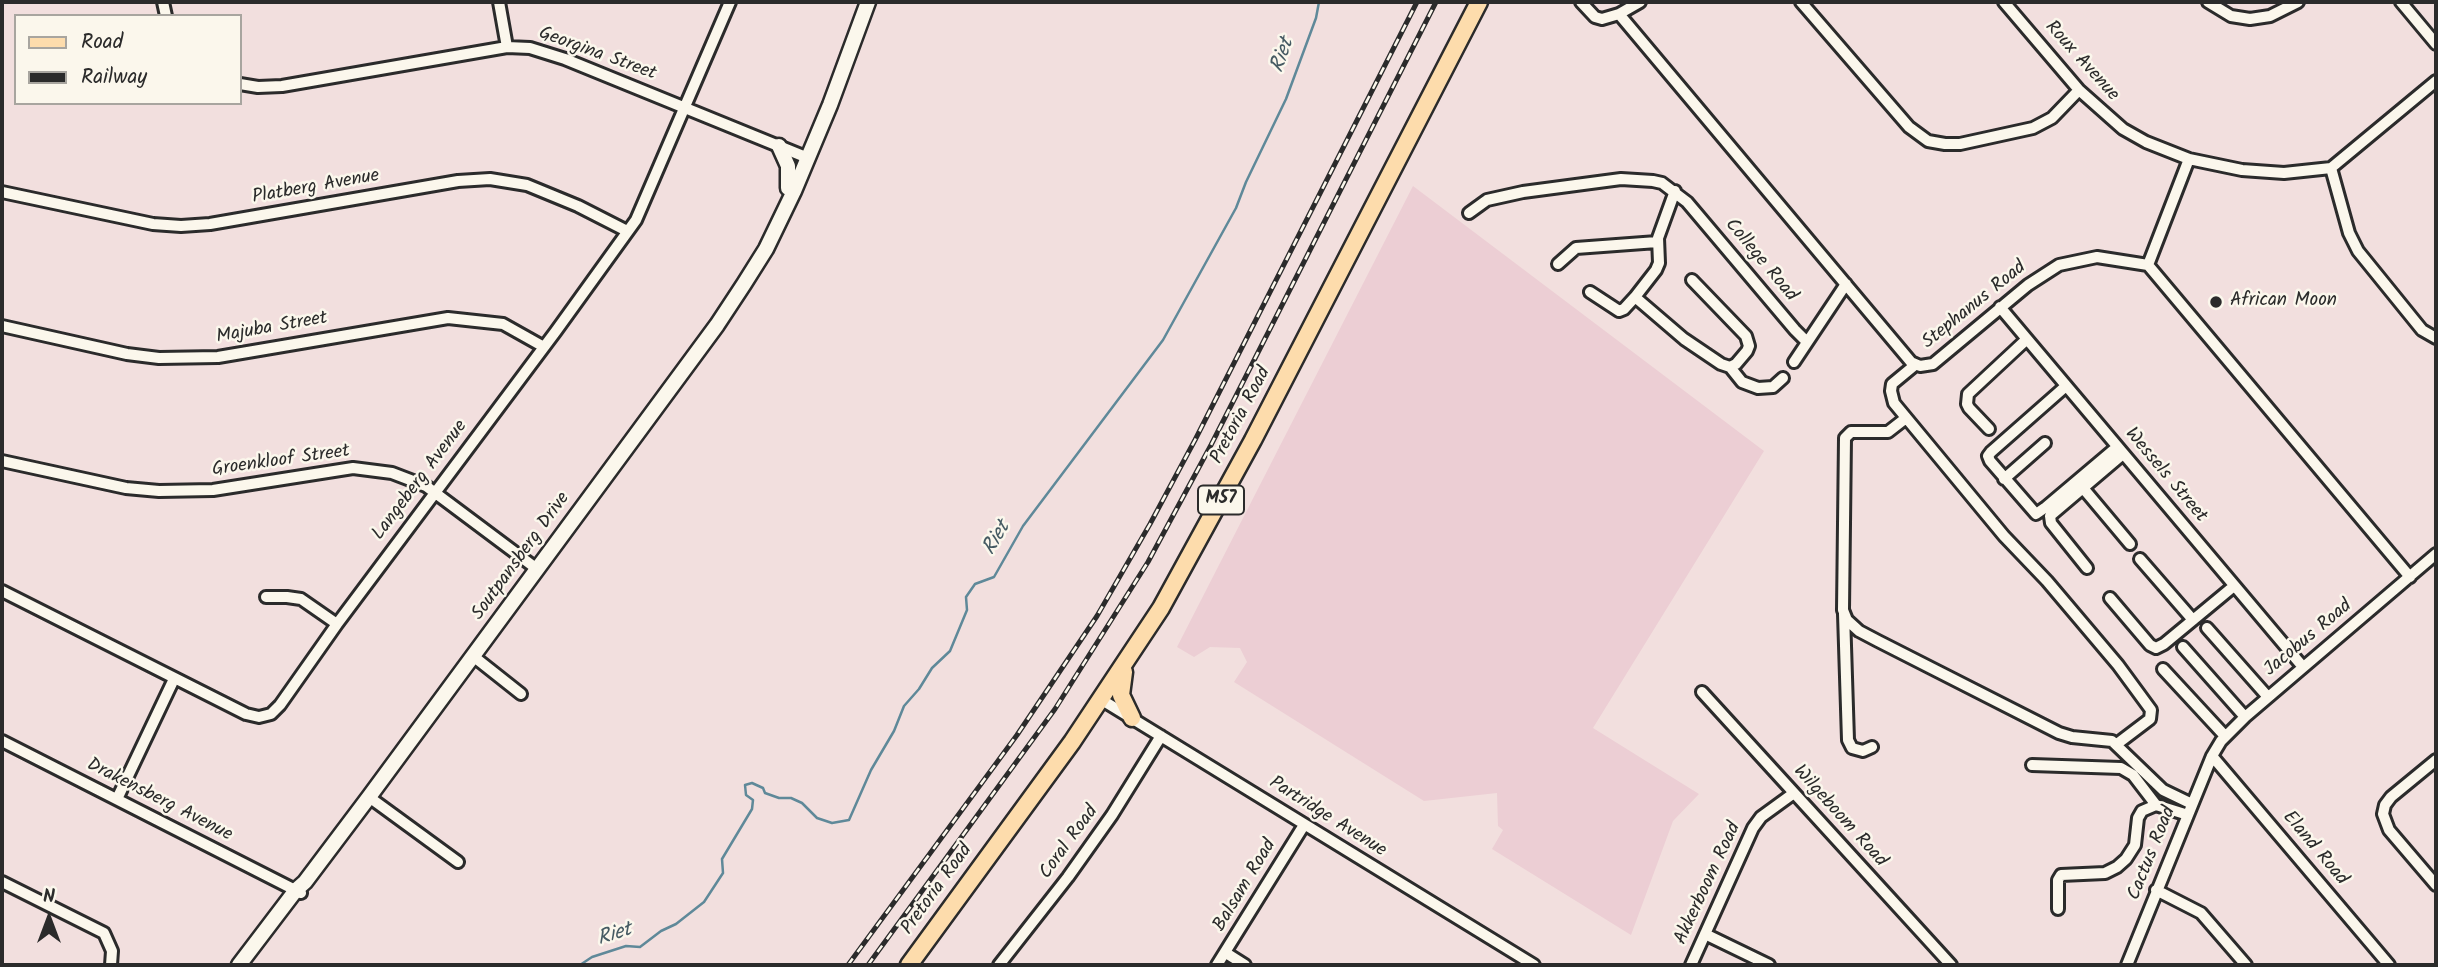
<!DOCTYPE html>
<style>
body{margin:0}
#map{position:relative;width:2438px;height:967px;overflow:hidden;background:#f2dfde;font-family:Kalam,sans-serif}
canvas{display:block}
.frame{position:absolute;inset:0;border:4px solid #2b2b2b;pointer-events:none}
.legend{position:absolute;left:14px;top:14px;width:228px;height:91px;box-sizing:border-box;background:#fbf7ec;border:2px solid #a8a59f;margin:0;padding:9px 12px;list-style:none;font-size:21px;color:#2b2b2b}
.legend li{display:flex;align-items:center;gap:14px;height:35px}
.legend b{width:35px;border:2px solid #a8a59f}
.north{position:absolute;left:14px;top:883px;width:70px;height:70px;-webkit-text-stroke:5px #fbf7ec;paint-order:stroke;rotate:0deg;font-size:19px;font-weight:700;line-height:28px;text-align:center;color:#2b2b2b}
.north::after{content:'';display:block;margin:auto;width:24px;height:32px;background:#2b2b2b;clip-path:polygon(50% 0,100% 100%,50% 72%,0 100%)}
</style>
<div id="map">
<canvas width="2438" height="967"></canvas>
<div class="frame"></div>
<ul class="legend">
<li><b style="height:9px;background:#fddcac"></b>Road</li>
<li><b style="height:9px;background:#2b2b2b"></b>Railway</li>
</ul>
<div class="north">N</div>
</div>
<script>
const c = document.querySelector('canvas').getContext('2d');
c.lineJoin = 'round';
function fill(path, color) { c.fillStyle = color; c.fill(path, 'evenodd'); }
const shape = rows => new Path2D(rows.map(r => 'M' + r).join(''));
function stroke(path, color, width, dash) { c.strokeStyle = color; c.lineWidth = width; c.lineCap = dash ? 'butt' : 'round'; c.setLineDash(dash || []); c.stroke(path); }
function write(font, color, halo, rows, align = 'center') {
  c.font = font + ' Kalam,sans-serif'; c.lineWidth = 5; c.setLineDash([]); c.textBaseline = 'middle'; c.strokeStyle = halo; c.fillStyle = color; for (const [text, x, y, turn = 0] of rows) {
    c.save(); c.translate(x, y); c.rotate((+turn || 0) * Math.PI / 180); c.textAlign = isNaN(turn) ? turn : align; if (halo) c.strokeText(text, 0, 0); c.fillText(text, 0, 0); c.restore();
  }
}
fill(shape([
 [1413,186,1764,451,1593,728,1699,794,1673,821,1631,935,1492,849,1503,830,1498,826,1497,793,1424,801,1234,682,1247,662,1240,648,1210,647,1194,657,1177,647]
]), '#ecced4');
stroke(shape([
 [580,965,592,957,626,946,640,947,661,931,676,924,704,902,723,873,722,859,752,809,753,800,746,795,745,785,752,783,763,788,765,793,779,798,791,798,802,803,817,818,832,823,849,820,871,770,894,731,904,706,919,689,932,668,950,651,967,610,966,597,975,584,994,577,1023,526,1163,340,1236,208,1246,182,1286,99,1316,18,1319,2]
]), '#5f8999', 2.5);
const street = shape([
 [163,2,166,16],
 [499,2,507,47],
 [1581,2,1595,17,1602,19,1619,14,1640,2],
 [1801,2,1909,127,1928,141,1945,144,1960,144,2033,128,2052,118,2079,90],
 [2004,2,2079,90,2123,129,2146,142,2189,159,2242,170,2284,173,2331,168,2436,81],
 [2208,2,2231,16,2250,19,2270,16,2298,2],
 [2401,2,2436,44],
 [1619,14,1911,362,1920,366,1933,364,2028,285,2059,265,2097,257,2148,265,2410,577],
 [240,84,258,87,282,86,507,47,530,48,565,59,808,158],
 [2331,168,2349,233,2358,251,2422,330,2436,338],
 [2,192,153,224,181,226,210,224,458,181,490,179,527,185,578,206,627,231],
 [1469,213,1487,200,1523,192,1621,179,1653,181,1662,183,1687,202,1795,330,1807,342],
 [1558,264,1576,248,1657,242],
 [2148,265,2189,159],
 [1590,292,1619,311,1624,309,1635,297,1656,270,1659,263,1658,238,1675,191],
 [1635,297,1684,339,1721,364,1730,367,1736,364,1747,351,1749,346,1746,336,1692,280],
 [2000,307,2303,667],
 [2,326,127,354,159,358,218,357,448,318,503,324,544,347],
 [1794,362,1846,284],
 [1915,365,1892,384,1891,391,1894,403,2004,536,2047,581,2118,665,2151,710,2150,719,2117,744],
 [1730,367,1742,382,1758,388,1773,387,1783,378],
 [2066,386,1991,452,1988,456,1990,461,2036,514,2046,507,2117,447],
 [1906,418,1888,432,1851,432,1845,438,1843,610,1847,620,1859,631,1878,641,2059,733,2072,737,2112,741,2163,790,2192,804],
 [1989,429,1969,408,1967,404,1968,394,2027,339],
 [2,461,126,488,159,491,213,490,353,468,392,473,426,486,537,569],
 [2004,479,2045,443],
 [2083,488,2130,544],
 [2140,559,2193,620],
 [2087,568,2051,523,2050,516,2123,454],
 [2,591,246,714,259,717,271,714,280,705,337,624,556,331,636,220,730,2],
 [266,597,287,597,301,599,337,624],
 [2110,598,2150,645,2156,648,2164,644,2234,586],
 [1844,614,1848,740,1852,748,1863,751,1872,747],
 [2207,628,2268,697],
 [2183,647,2245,717],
 [473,656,521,694],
 [2163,669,2225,736],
 [1702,692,1951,965],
 [1102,700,1534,965],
 [2,741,301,893],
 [2212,756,2389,965],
 [2436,760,2391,797,2385,805,2383,814,2389,830,2436,885],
 [2032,765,2121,768,2133,775,2156,805],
 [369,797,458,862],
 [117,799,174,679],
 [2,882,104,933,112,951,111,965],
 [2156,890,2201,913,2246,965],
 [2058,909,2058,880,2061,875,2105,873,2117,867,2126,859,2135,845,2138,818,2142,811,2156,805,2188,815],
 [1705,934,1769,965],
 [1226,953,1245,965],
 [999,965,1068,877,1112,815,1161,736],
 [1217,965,1304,825],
 [1691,965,1753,828,1761,817,1794,793],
 [2127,965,2212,756,2221,741,2245,717,2436,554]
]);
const secondary = shape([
 [779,146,788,166,788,188],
 [239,965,296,890,305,882,369,797,717,325,744,284,766,249,794,191,830,105,868,2]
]);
const primary = shape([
 [1124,672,1121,695,1132,718],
 [909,965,1072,742,1161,608,1253,440,1479,2]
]);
stroke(street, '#2b2b2b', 16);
stroke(secondary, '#2b2b2b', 19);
stroke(primary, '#2b2b2b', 21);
stroke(street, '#fbf7ec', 10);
stroke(secondary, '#fbf7ec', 14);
stroke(primary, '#fddcac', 16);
const rail = shape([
 [848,965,1017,735,1097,616,1150,524,1195,440,1417,2],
 [868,965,1055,709,1148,562,1211,445,1436,2]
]);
stroke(rail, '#2b2b2b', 5);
stroke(rail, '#fbf7ec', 2.5, [8]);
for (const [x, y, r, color] of [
 [2216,302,7,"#2b2b2b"]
]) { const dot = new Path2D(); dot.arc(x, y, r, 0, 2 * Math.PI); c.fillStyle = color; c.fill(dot); stroke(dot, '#fbf7ec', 2.5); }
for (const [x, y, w] of [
 [1221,500,46]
]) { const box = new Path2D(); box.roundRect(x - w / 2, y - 14.5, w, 29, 5); c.fillStyle = '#fbf7ec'; c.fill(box); stroke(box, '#2b2b2b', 2); }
write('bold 18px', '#2b2b2b', null, [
 ["M57",1221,500]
]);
write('19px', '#2b2b2b', '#fbf7ec', [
 ["Georgina Street",597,55,20],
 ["Roux Avenue",2081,62,48],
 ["Platberg Avenue",316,188,-10],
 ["College Road",1760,261,50],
 ["Stephanus Road",1975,306,-39],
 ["Majuba Street",272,329,-10],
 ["Pretoria Road",1242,416,-62],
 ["Groenkloof Street",281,462,-8],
 ["Wessels Street",2165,476,50],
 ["Langeberg Avenue",421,481,-53],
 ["Soutpansberg Drive",522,557,-54],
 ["Jacobus Road",2309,639,-40],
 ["Drakensberg Avenue",159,801,27],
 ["Wilgeboom Road",1839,817,48],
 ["Partridge Avenue",1327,818,32],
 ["Coral Road",1070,843,-54],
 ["Eland Road",2314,849,50],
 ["Cactus Road",2153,854,-68],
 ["Akkerboom Road",1709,884,-65],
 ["Balsam Road",1246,886,-59],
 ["Pretoria Road",938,890,-54]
]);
write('19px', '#2b2b2b', '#fbf7ec', [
 ["African Moon",2230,302]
], 'left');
write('italic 21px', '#455a62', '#fbf7ec', [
 ["Riet",1284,56,-71],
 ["Riet",998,539,-60],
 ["Riet",615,936,-18]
]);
</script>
